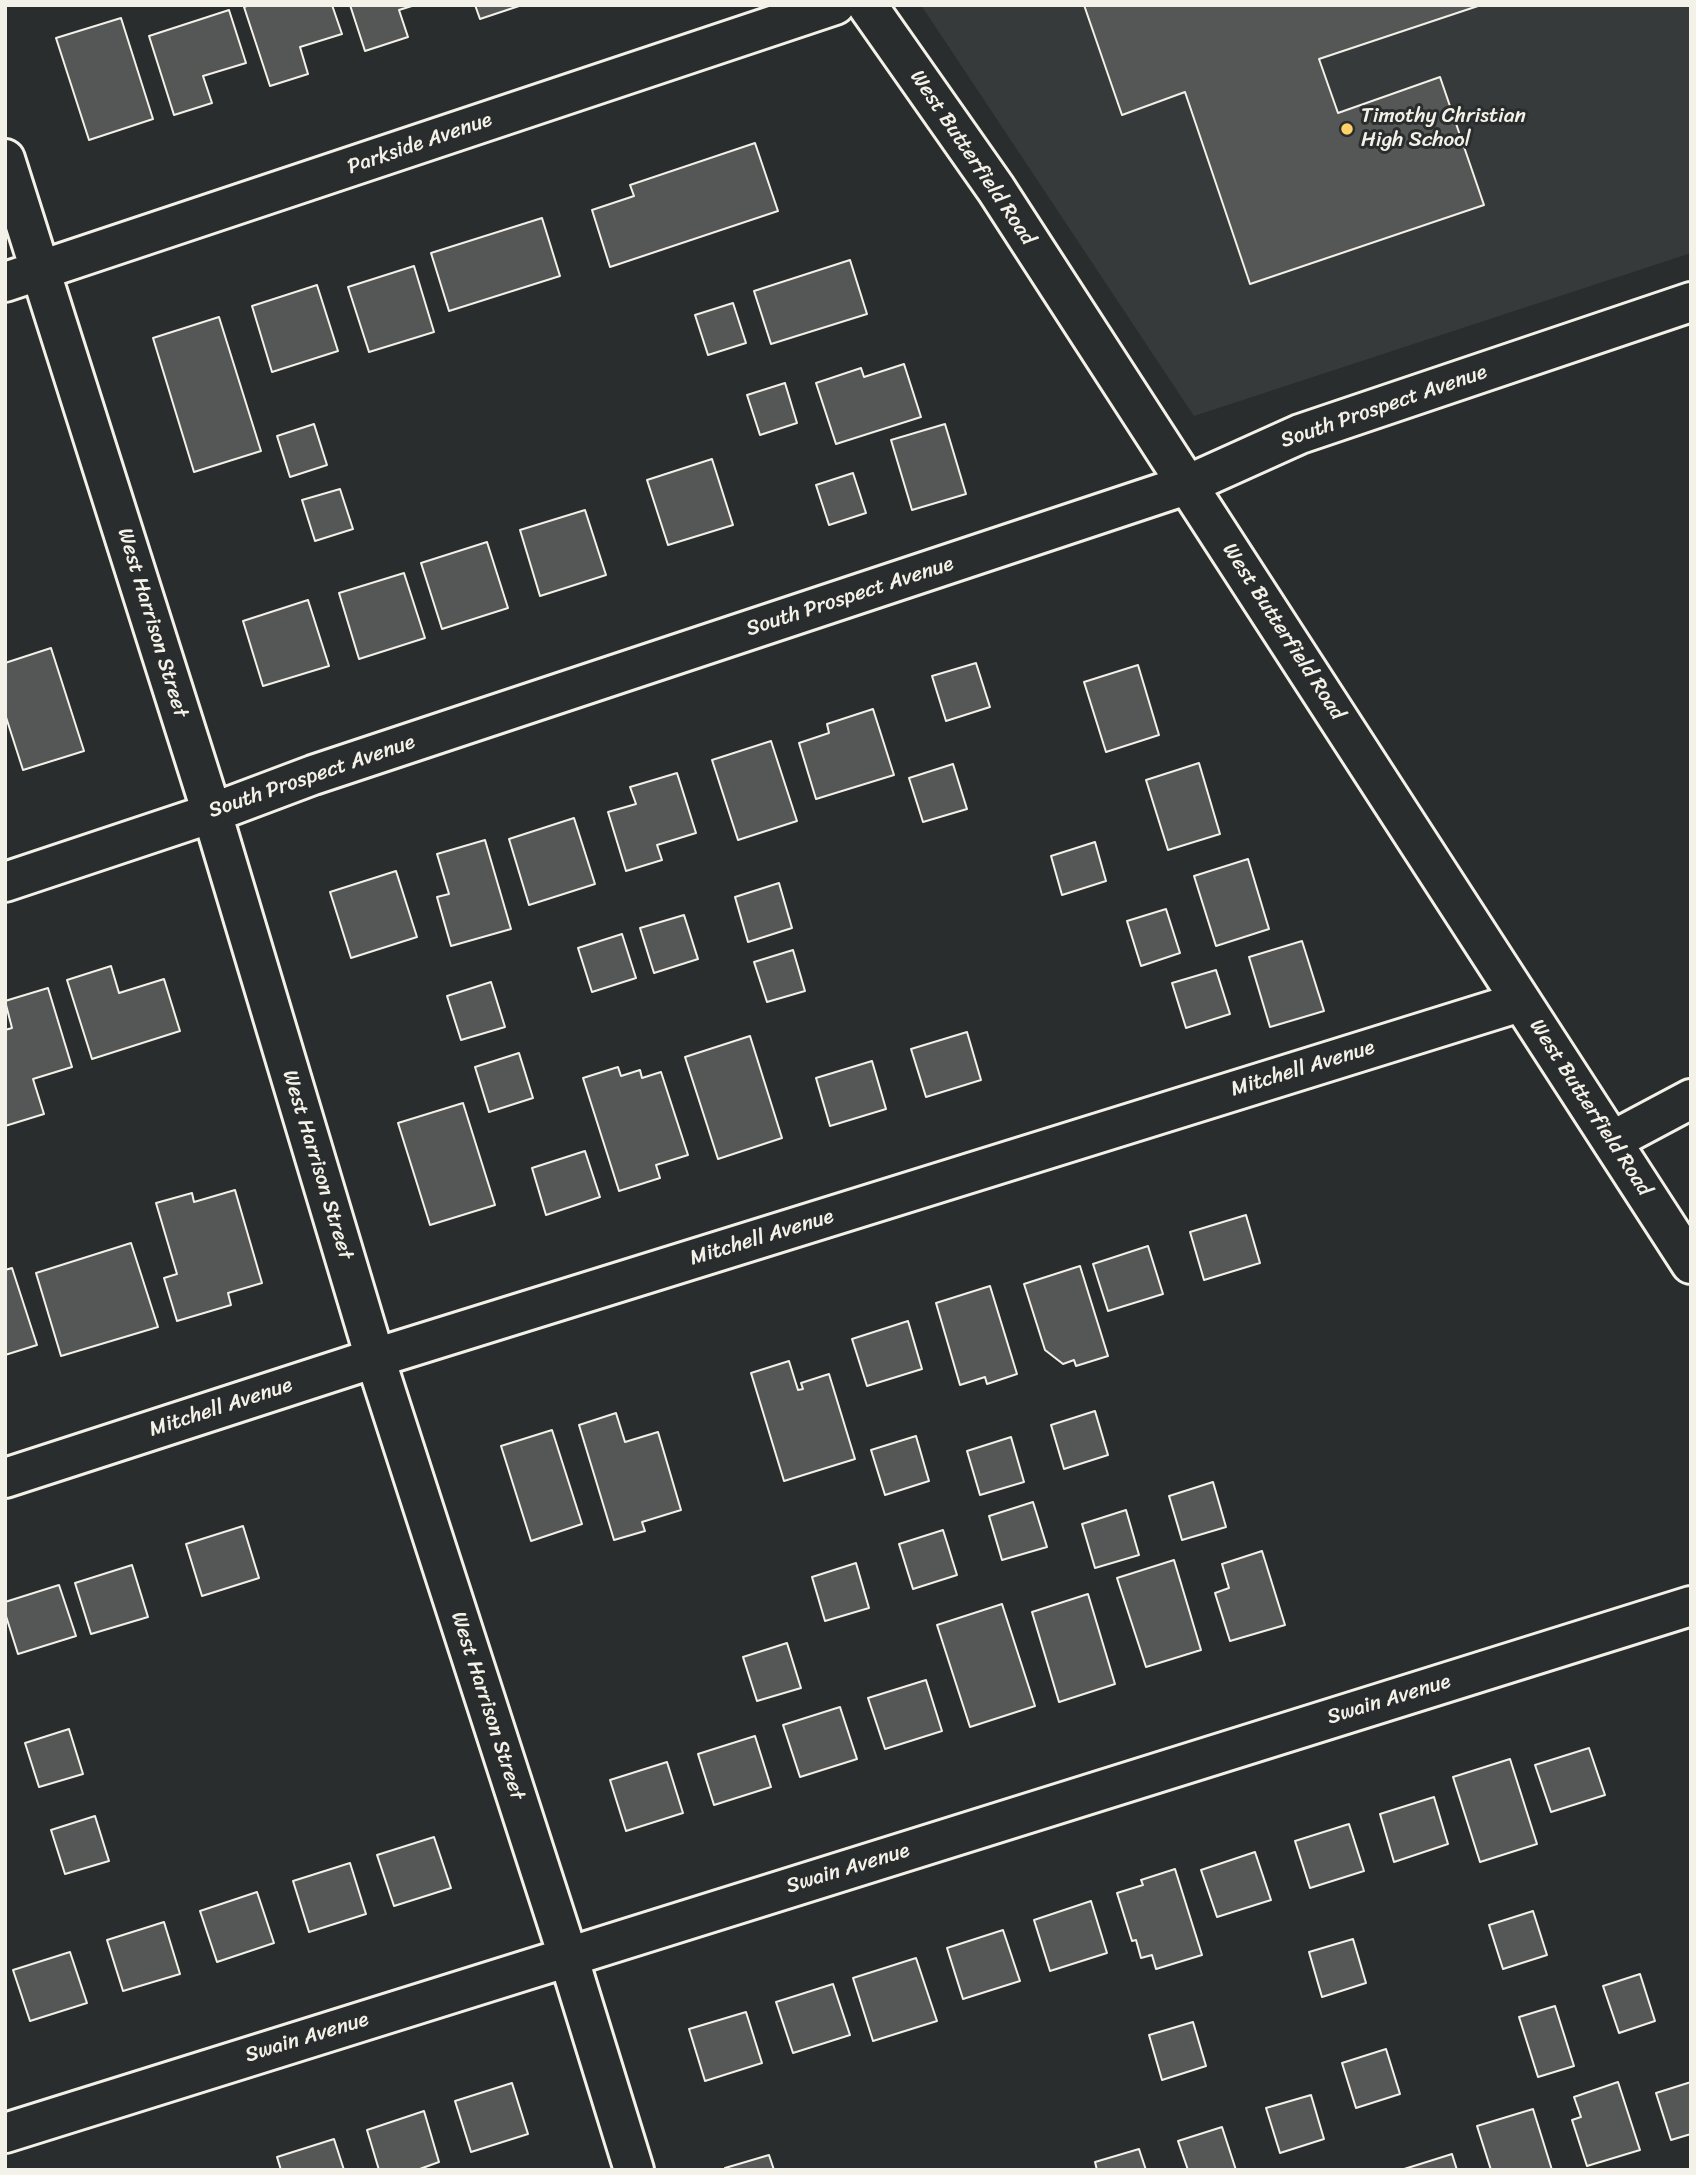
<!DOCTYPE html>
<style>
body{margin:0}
#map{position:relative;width:1696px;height:2175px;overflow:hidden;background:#2a2d2e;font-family:Sriracha,sans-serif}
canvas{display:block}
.frame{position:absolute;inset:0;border:7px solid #f4f1e8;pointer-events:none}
</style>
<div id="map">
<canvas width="1696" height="2175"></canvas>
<div class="frame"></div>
</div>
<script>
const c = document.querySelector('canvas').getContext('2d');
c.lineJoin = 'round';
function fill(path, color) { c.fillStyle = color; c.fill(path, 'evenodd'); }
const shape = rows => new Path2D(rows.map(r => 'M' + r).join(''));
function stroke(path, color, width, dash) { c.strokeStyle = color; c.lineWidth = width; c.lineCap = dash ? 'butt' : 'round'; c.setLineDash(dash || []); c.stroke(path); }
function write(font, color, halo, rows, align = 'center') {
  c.font = font + ' Sriracha,sans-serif'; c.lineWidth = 6; c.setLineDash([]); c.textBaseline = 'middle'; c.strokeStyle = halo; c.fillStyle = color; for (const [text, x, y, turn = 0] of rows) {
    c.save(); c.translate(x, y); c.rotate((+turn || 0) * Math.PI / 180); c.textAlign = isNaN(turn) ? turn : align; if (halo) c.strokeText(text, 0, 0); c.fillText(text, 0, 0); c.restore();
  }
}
fill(shape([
 [921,5,1691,5,1691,253,1194,416]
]), '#373a3a');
const building = shape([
 [250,5,332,5,342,34,300,47,308,74,270,86,244,7,250,5],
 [350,5,415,5,399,10,408,37,365,51,350,5],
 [475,5,522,5,480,19,475,5],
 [1084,5,1481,5,1319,59,1338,113,1440,77,1484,205,1250,284,1185,92,1122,115,1084,5],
 [229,10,246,63,203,76,212,103,174,115,149,36,229,10],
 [121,18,153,119,89,140,56,38,121,18],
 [755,143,778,211,610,267,592,210,634,196,630,185,755,143],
 [542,218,560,276,449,311,431,253,542,218],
 [850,260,867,314,771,344,754,291,850,260],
 [414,266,434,332,369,352,348,287,414,266],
 [317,285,338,351,272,372,252,306,317,285],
 [733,303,746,343,708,355,695,315,733,303],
 [219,317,261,451,194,472,153,338,219,317],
 [904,364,921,417,836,444,816,383,861,368,864,377,904,364],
 [785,383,797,423,760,435,747,395,785,383],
 [314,424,327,465,290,477,277,436,314,424],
 [945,424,966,494,912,510,891,440,945,424],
 [712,459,733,525,668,545,647,480,712,459],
 [853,473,866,513,829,525,816,485,853,473],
 [340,489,353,529,315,541,302,500,340,489],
 [585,510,606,575,540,596,520,530,585,510],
 [487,542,508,608,442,629,421,563,487,542],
 [404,573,425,638,359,659,339,593,404,573],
 [308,600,329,666,263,686,243,621,308,600],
 [51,648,84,751,23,770,5,714,5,663,51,648],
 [976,663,990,707,946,721,932,676,976,663],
 [1138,665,1159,735,1106,752,1084,682,1138,665],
 [873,709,894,775,816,799,799,743,829,733,827,724,873,709],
 [771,741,797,821,738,840,712,760,771,741],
 [1199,763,1220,834,1168,850,1146,780,1199,763],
 [953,764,967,809,923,822,909,778,953,764],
 [677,773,696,833,657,845,662,860,626,871,608,812,636,804,630,787,677,773],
 [574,818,595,884,529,905,509,839,574,818],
 [485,840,511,929,451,946,437,897,449,894,437,854,485,840],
 [1095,842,1106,881,1062,895,1051,856,1095,842],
 [1248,859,1269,929,1216,946,1194,876,1248,859],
 [396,871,417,937,351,958,330,892,396,871],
 [779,883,792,928,748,942,735,897,779,883],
 [1166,909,1180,953,1141,966,1127,921,1166,909],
 [684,915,698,959,654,973,640,928,684,915],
 [622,934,636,978,592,992,578,948,622,934],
 [1302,941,1324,1011,1270,1027,1249,957,1302,941],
 [793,950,805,991,767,1002,754,962,793,950],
 [111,966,119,993,164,979,180,1031,92,1059,67,980,111,966],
 [1216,970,1230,1014,1186,1028,1172,983,1216,970],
 [491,982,505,1027,461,1040,447,996,491,982],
 [48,988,72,1067,33,1079,44,1114,5,1126,5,1030,12,1028,5,1001,48,988],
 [967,1032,981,1080,926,1097,911,1049,967,1032],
 [750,1036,782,1138,718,1159,685,1057,750,1036],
 [519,1053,533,1098,489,1112,475,1067,519,1053],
 [872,1061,886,1109,830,1126,816,1078,872,1061],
 [618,1067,621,1076,640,1070,642,1078,661,1072,688,1155,656,1165,660,1178,619,1191,583,1078,618,1067],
 [463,1103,495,1205,430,1225,398,1123,463,1103],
 [585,1151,600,1197,546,1215,532,1168,585,1151],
 [235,1190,262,1283,228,1293,231,1305,177,1321,164,1278,177,1274,156,1203,192,1193,194,1202,235,1190],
 [1246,1215,1260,1263,1204,1280,1190,1232,1246,1215],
 [131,1243,158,1327,61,1356,36,1273,131,1243],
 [1148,1246,1163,1294,1108,1311,1093,1264,1148,1246],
 [1080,1266,1108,1356,1076,1366,1074,1360,1063,1364,1045,1350,1024,1284,1080,1266],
 [12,1268,37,1345,5,1355,5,1270,12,1268],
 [990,1286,1017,1374,987,1384,985,1377,960,1385,936,1303,990,1286],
 [908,1321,922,1369,867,1386,852,1339,908,1321],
 [789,1361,798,1390,803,1389,801,1383,829,1374,855,1459,784,1481,751,1373,789,1361],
 [1095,1411,1108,1455,1064,1469,1051,1425,1095,1411],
 [616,1413,625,1442,658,1432,681,1510,642,1522,645,1531,614,1540,579,1425,616,1413],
 [552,1430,582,1524,531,1541,501,1446,552,1430],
 [916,1436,929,1481,885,1495,871,1450,916,1436],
 [1011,1437,1024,1482,980,1495,967,1451,1011,1437],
 [1213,1482,1226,1527,1182,1540,1169,1496,1213,1482],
 [1033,1502,1047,1547,1002,1560,989,1516,1033,1502],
 [1126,1510,1139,1555,1095,1568,1082,1524,1126,1510],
 [243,1526,259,1578,202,1596,186,1544,243,1526],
 [943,1530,957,1575,913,1589,899,1544,943,1530],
 [1262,1551,1285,1625,1230,1641,1215,1593,1229,1588,1222,1564,1262,1551],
 [1174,1560,1201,1650,1146,1667,1117,1578,1174,1560],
 [856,1563,869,1608,825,1621,812,1577,856,1563],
 [132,1565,148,1617,91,1634,75,1583,132,1565],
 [59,1585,76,1636,18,1654,5,1613,5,1602,59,1585],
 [1088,1594,1115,1684,1059,1702,1032,1612,1088,1594],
 [1002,1604,1035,1706,970,1727,937,1625,1002,1604],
 [787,1643,801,1688,757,1701,743,1657,787,1643],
 [926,1680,942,1731,885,1749,868,1698,926,1680],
 [840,1707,857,1759,800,1777,783,1725,840,1707],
 [69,1729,83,1774,39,1787,25,1743,69,1729],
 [755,1736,771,1787,714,1805,698,1754,755,1736],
 [1589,1748,1605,1795,1551,1812,1535,1765,1589,1748],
 [1510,1759,1537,1844,1480,1862,1453,1777,1510,1759],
 [667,1762,683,1813,626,1831,610,1780,667,1762],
 [1434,1797,1448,1844,1394,1862,1380,1814,1434,1797],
 [95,1816,109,1861,65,1874,51,1830,95,1816],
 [1349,1824,1364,1871,1310,1888,1295,1841,1349,1824],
 [434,1837,451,1888,394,1906,377,1855,434,1837],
 [1255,1852,1271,1900,1217,1917,1201,1870,1255,1852],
 [350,1863,366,1914,309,1932,293,1881,350,1863],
 [1175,1869,1202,1955,1156,1969,1152,1955,1141,1958,1136,1940,1132,1941,1117,1893,1143,1885,1141,1880,1175,1869],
 [257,1892,274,1943,217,1962,200,1911,257,1892],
 [1091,1901,1107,1953,1050,1971,1034,1920,1091,1901],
 [1533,1911,1547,1955,1503,1969,1489,1925,1533,1911],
 [164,1922,180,1974,123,1991,107,1940,164,1922],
 [1003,1930,1020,1981,963,1999,947,1948,1003,1930],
 [1353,1939,1366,1983,1322,1997,1309,1952,1353,1939],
 [70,1952,87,2003,30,2021,13,1970,70,1952],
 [916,1958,937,2021,873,2041,853,1978,916,1958],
 [1640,1974,1655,2021,1619,2033,1603,1986,1640,1974],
 [833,1984,850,2035,793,2053,776,2002,833,1984],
 [1555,2006,1574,2066,1538,2077,1519,2017,1555,2006],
 [746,2012,762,2063,705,2081,689,2029,746,2012],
 [1193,2022,1206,2066,1162,2080,1149,2035,1193,2022],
 [1386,2049,1400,2094,1356,2108,1342,2063,1386,2049],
 [1618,2082,1640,2150,1587,2166,1572,2120,1581,2117,1574,2097,1618,2082],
 [1691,2082,1691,2134,1671,2140,1656,2093,1691,2082],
 [512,2083,528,2134,471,2152,455,2101,512,2083],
 [1311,2095,1324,2139,1280,2153,1266,2108,1311,2095],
 [1533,2109,1552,2170,1491,2170,1477,2126,1533,2109],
 [424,2111,439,2162,417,2170,379,2170,367,2130,424,2111],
 [1222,2127,1236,2170,1188,2170,1178,2141,1222,2127],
 [334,2139,344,2170,281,2170,277,2157,334,2139],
 [1139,2149,1146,2170,1097,2170,1095,2162,1139,2149],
 [1452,2154,1457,2170,1401,2170,1452,2154],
 [769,2155,774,2170,725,2170,725,2168,769,2155]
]);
fill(building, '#555756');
stroke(building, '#f4f1e8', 2);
const minor = shape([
 [5,159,212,813,375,1358,568,1956,634,2170],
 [5,282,835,5],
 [5,882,212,813,313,775,1189,484,1300,434,1691,302],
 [1612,1141,1691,1099],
 [5,1478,375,1358,1520,1002],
 [5,2133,1691,1606]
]);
const major = shape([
 [867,5,996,189,1691,1264]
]);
stroke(minor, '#f4f1e8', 44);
stroke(major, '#f4f1e8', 44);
stroke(minor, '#2a2d2e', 38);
stroke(major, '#2a2d2e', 38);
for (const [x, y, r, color] of [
 [1347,129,7,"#ffd166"]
]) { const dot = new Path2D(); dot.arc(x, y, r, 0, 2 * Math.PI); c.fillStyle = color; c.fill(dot); stroke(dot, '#2a2d2e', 2.5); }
write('21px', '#f4f1e8', '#2a2d2e', [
 ["Timothy Christian",1361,117],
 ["High School",1361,141]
], 'left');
write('21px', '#f4f1e8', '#2a2d2e', [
 ["Parkside Avenue",420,144,-19],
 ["West Butterfield Road",972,158,56],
 ["South Prospect Avenue",1384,407,-19],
 ["South Prospect Avenue",850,597,-18],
 ["West Harrison Street",152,623,73],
 ["West Butterfield Road",1283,632,57],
 ["South Prospect Avenue",312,777,-19],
 ["Mitchell Avenue",1303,1069,-17],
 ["West Butterfield Road",1590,1108,57],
 ["West Harrison Street",317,1165,73],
 ["Mitchell Avenue",762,1238,-17],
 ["Mitchell Avenue",221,1408,-18],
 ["Swain Avenue",1389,1700,-17],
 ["West Harrison Street",487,1706,72],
 ["Swain Avenue",848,1869,-17],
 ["Swain Avenue",307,2038,-17]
]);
</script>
